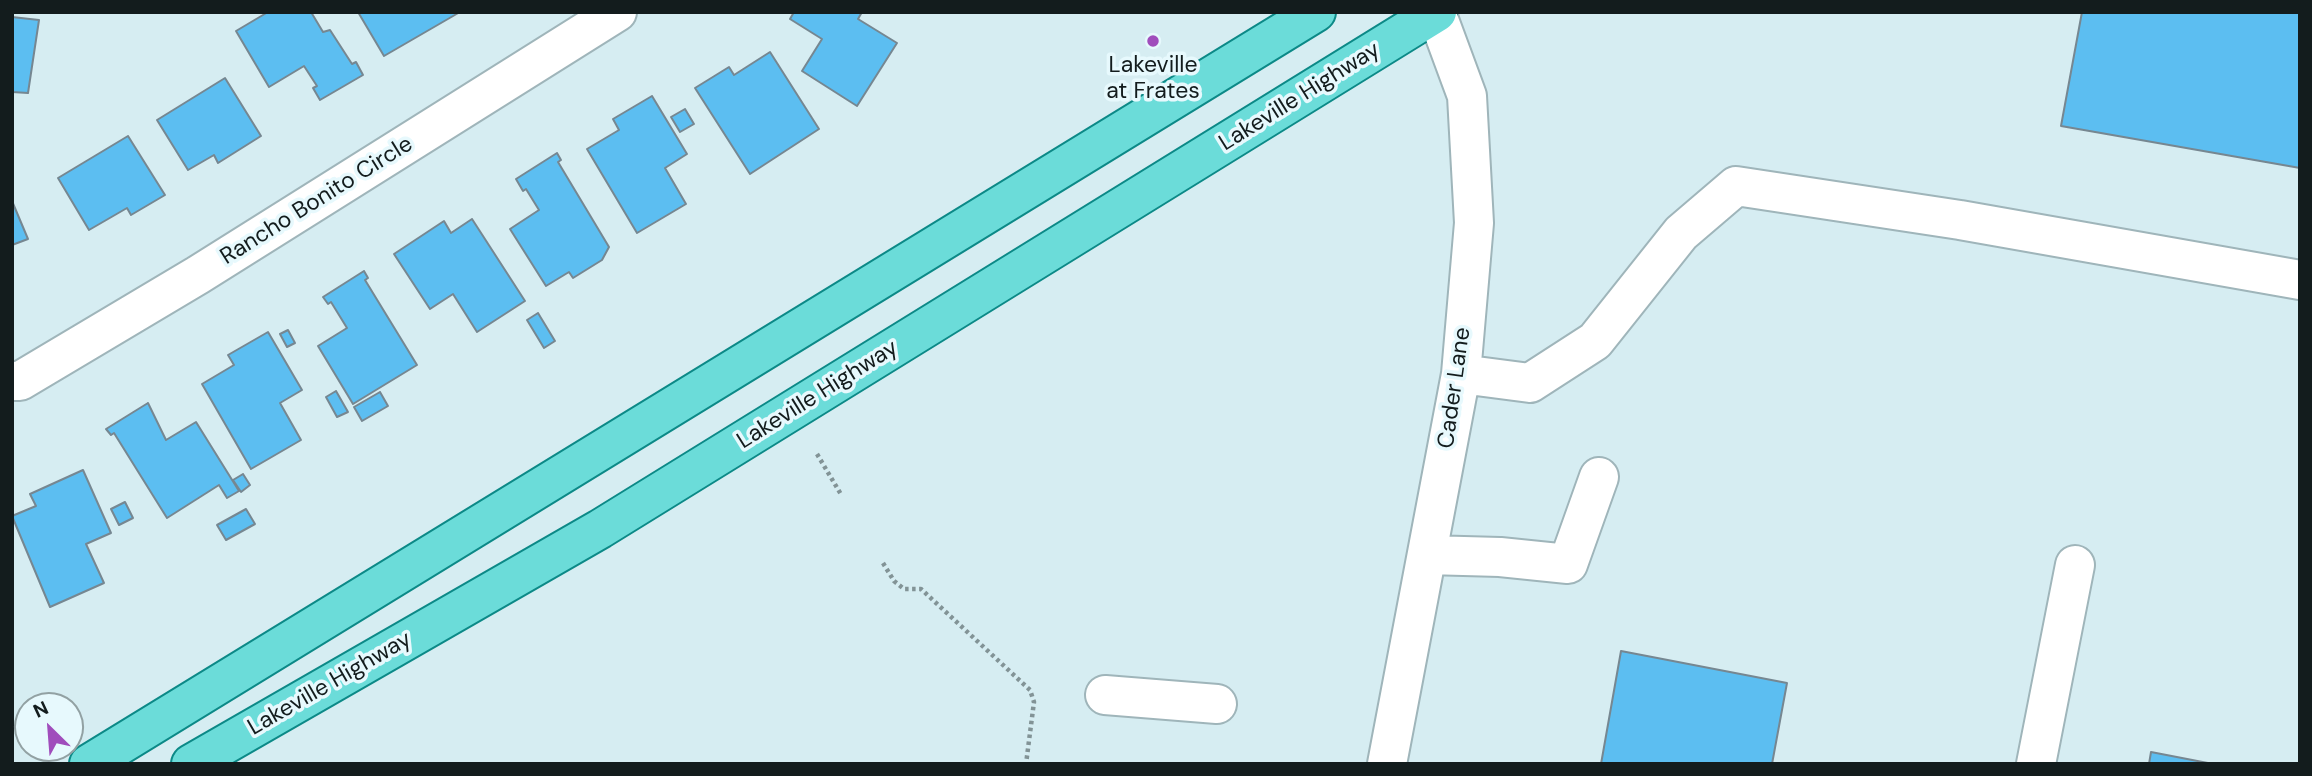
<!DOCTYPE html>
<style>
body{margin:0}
#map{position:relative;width:2312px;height:776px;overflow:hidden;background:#d6edf2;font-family:"DM Sans",sans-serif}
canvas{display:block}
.frame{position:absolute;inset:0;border:14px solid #131c1d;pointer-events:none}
.north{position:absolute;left:14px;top:692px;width:70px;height:70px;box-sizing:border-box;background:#e7f9fd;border:2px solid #92a1a3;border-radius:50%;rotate:335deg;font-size:19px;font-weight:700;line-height:28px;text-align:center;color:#131c1d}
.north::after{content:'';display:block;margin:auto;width:24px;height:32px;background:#a04dbc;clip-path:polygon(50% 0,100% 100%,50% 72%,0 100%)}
</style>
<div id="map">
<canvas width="2312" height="776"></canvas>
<div class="frame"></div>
<div class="north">N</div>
</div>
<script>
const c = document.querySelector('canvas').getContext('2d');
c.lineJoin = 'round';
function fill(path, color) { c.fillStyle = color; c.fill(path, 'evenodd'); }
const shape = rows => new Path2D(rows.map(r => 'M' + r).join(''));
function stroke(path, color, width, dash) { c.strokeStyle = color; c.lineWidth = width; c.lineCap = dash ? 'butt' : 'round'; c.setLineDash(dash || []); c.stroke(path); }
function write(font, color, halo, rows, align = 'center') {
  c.font = font + ' "DM Sans",sans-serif'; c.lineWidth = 7; c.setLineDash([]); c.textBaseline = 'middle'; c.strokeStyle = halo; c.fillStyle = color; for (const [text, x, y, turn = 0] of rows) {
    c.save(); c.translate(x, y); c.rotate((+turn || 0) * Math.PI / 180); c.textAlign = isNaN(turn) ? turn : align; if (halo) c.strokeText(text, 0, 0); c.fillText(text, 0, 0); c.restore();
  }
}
const building = shape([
 [268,12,311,12,323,32,330,30,352,64,356,62,363,75,320,100,313,88,317,86,304,66,269,87,236,31,268,12],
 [358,12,460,12,384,56,358,12],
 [794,12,862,12,858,19,897,43,857,106,802,71,822,39,790,19,794,12],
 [2082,12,2300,12,2300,168,2061,126,2082,12],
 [12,17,39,20,28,93,12,92,12,17],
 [770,52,819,129,750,174,695,88,729,67,734,75,770,52],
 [225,78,261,136,218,163,214,155,188,170,157,120,225,78],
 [652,96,687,154,665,168,686,204,637,233,587,149,619,130,613,119,652,96],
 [685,109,694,124,680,132,671,117,685,109],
 [128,136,165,195,131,215,127,208,89,230,58,178,128,136],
 [557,153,561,160,558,162,609,247,602,260,573,278,569,272,546,286,510,229,539,210,526,189,523,191,516,179,557,153],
 [12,201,28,239,12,245,12,201],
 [472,219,525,301,477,332,453,294,430,309,394,254,444,221,451,233,472,219],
 [364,271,368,278,365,280,417,365,353,404,318,346,347,328,331,302,328,304,323,297,364,271],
 [538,313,555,341,544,348,527,320,538,313],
 [288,330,295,343,287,347,280,334,288,330],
 [268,332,302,390,280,403,301,440,251,469,202,384,234,365,228,355,268,332],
 [336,391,348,412,337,417,326,397,336,391],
 [380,392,388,406,362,421,354,407,380,392],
 [148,403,166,440,196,422,239,491,227,498,219,485,167,518,114,433,111,435,106,429,148,403],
 [83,470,111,533,86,544,104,583,50,607,12,516,36,506,30,494,83,470],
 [243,474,250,485,241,492,233,480,243,474],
 [125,502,133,518,119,525,111,509,125,502],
 [246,509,255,524,226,540,217,525,246,509],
 [1621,651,1787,683,1772,764,1601,764,1621,651],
 [2151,752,2213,764,2149,764,2151,752]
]);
fill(building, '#5cbef1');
stroke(building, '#768791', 2);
const minor = shape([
 [1461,374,1530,383,1595,341,1681,233,1736,186,1960,220,2300,280],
 [12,381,20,381,198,275,617,12],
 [1427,555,1500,557,1568,564,1599,477],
 [1105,695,1217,704],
 [1387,764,1461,374,1474,223,1467,96,1436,12],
 [2036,764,2075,565]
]);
const major = shape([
 [89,764,1316,12],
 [191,764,600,529,1437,12]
]);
stroke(minor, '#9fb5ba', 42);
stroke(major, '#0c8987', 42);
stroke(shape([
 [817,454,842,496],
 [883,563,894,581,904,589,921,589,1030,690,1034,702,1026,764]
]), '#829396', 4.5, [3.5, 3.5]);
stroke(minor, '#fff', 38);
stroke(major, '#6bdcd9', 38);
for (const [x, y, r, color] of [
 [1153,41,7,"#a04dbc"]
]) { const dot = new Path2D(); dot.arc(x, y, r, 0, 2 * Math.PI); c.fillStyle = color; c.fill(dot); stroke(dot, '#e7f9fd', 2.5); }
write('23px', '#131c1d', '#e7f9fd', [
 ["Lakeville",1153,66],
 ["at Frates",1153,92]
]);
write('23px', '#131c1d', '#e7f9fd', [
 ["Lakeville Highway",1300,97,-32],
 ["Rancho Bonito Circle",317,201,-32],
 ["Cader Lane",1455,388,-82],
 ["Lakeville Highway",818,395,-32],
 ["Lakeville Highway",330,684,-30]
]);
</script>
